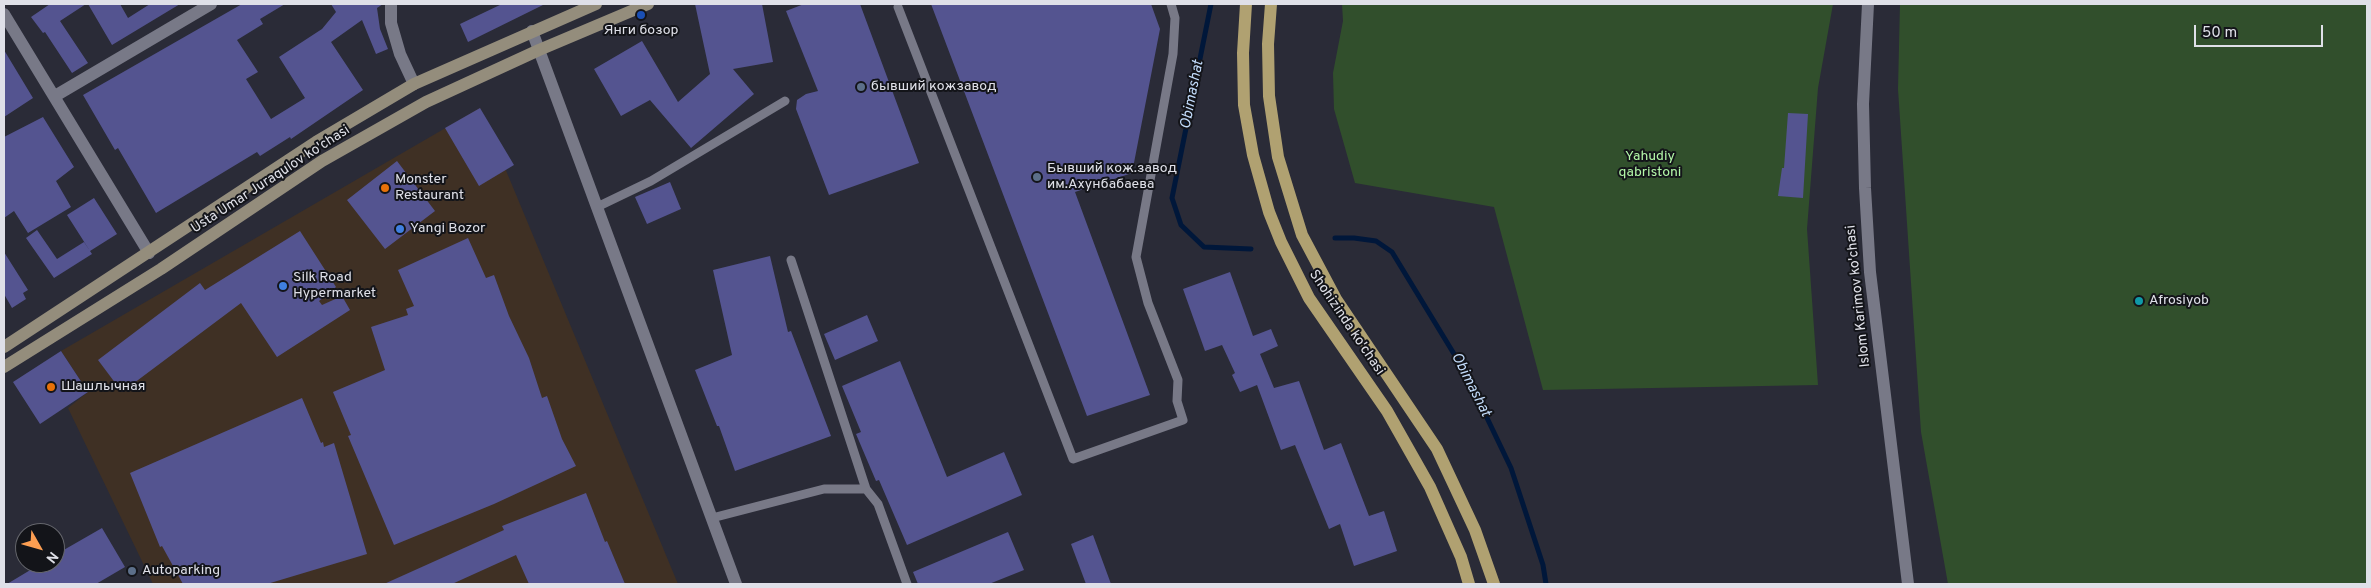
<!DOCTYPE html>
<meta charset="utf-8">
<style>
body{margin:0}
#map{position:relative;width:2371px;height:588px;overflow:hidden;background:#2a2b37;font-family:Overpass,sans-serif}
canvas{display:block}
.frame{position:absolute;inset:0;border:5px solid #dfe0e8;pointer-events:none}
.north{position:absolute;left:15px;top:523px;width:50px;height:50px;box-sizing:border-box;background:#131419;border:1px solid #65666c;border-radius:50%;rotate:128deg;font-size:14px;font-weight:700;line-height:20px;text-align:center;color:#dfe0e8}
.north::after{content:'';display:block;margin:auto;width:18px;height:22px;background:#fc9e52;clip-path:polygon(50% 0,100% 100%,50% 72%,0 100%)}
.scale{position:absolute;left:2194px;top:25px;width:129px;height:22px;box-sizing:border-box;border:2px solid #dfe0e8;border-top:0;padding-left:6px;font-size:15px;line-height:18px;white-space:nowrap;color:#dfe0e8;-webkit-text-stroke:4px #131419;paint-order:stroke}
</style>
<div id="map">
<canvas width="2371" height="588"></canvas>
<div class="frame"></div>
<div class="north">N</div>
<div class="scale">50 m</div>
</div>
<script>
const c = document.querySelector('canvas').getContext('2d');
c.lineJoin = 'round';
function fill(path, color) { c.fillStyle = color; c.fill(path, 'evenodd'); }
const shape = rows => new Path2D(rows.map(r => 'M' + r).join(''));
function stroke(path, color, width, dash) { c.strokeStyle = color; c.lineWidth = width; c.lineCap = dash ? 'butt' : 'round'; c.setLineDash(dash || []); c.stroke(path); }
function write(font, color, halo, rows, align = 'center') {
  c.font = font + ' Overpass,sans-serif'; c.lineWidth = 4; c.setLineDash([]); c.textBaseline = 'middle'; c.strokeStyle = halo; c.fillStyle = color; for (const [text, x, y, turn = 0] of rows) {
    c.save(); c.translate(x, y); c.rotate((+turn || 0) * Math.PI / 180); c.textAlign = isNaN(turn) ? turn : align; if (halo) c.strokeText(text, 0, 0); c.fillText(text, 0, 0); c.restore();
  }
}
fill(shape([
 [480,108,678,584,153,584,68,408,88,392,61,351]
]), '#3f3024');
fill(shape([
 [1342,4,1833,4,1818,88,1807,229,1818,385,1543,390,1494,207,1355,183,1334,109,1333,73,1343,21],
 [1900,4,2367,4,2367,584,1948,584,1921,432,1898,89]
]), '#314f2c');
stroke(shape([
 [1211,4,1172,198,1181,225,1204,247,1251,249],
 [1335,238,1354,238,1376,241,1392,252,1465,372,1511,468,1543,565,1546,584]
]), '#00173a', 5);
fill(shape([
 [50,4,86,4,60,21,88,63,72,73,45,32,43,33,31,17],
 [88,4,120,4,128,18,150,4,180,4,112,45],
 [242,4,285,4,260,19,263,24,237,40,258,72,246,79,271,119,305,98,279,57,322,29,336,12,331,4,383,4,377,8,380,29,388,49,376,54,362,20,331,42,363,90,291,139,290,137,260,156,257,152,156,213,118,148,115,150,83,95],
 [502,4,545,4,468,42,460,24],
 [695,4,762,4,773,62,733,69,754,94,691,148,650,100,621,116,594,69,642,41,678,102,710,74],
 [804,4,860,4,919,163,829,195,796,109,797,100,806,94,818,91,786,11],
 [931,4,1151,4,1160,29,1132,173,1075,192,1150,395,1087,416],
 [4,50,33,98,4,117],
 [480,108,514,165,479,186,445,128],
 [1788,113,1808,114,1803,198,1778,196,1782,168,1784,168],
 [43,117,74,167,56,181,71,207,28,233,14,211,4,218,4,137],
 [397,161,435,211,385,249,347,200],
 [670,182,681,209,647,224,635,197],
 [94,198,117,234,90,251,67,215],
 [37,230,57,259,84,242,92,254,54,278,26,238],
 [300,231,336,287,319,301,322,305,342,296,350,310,277,357,241,303,122,392,98,360,200,283,205,290],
 [468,238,486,278,494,275,509,316,529,358,542,398,547,396,562,439,576,466,494,504,394,545,348,436,351,435,333,392,385,370,371,327,408,315,406,309,414,306,398,270],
 [4,252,28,290,23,293,26,299,12,308,4,294],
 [770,256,788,332,791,331,831,436,735,471,719,426,717,426,695,370,732,355,713,270],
 [1230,272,1253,336,1271,329,1278,346,1260,354,1274,388,1299,381,1324,450,1341,443,1369,516,1384,511,1397,551,1354,566,1340,524,1329,529,1295,445,1281,450,1257,385,1240,392,1232,375,1235,373,1222,345,1205,351,1183,289],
 [867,315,878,341,835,360,824,334],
 [61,351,88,392,40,424,13,382],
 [900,361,947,477,1004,452,1022,495,907,545,879,480,876,481,856,434,861,432,842,386],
 [302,398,321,443,323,442,324,447,334,443,367,554,267,584,183,584,162,546,160,547,130,473],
 [586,493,605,542,607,541,625,584,529,584,516,555,452,584,384,584,504,530,502,526],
 [102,528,125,567,96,584,7,584,42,563,55,563,55,555],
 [1008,532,1024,570,989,584,918,584,913,572],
 [1093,535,1111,584,1086,584,1071,544]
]), '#545490');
stroke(shape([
 [898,7,1073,459,1183,420,1177,401,1178,380,1148,303,1136,257,1173,54,1175,18,1171,4],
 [597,207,651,181,785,101],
 [791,260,866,489],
 [712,518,824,489,866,489,878,504,907,584]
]), '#787987', 9);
stroke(shape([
 [391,4,391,23,400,54,414,84],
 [1868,4,1863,104,1865,188,1870,272,1908,584],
 [4,14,149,253],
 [55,96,211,4]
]), '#787987', 12);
stroke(shape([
 [532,31,736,584]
]), '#787987', 12);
stroke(shape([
 [4,347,316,142,414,84,596,4],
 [4,367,161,269,322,161,426,102,539,50,648,4]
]), '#948d7c', 12);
stroke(shape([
 [1246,4,1243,53,1244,105,1253,155,1269,212,1281,242,1309,298,1387,411,1430,487,1461,557,1469,584],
 [1271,4,1268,44,1269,96,1278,157,1302,235,1336,299,1437,449,1475,530,1494,584]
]), '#b0a171', 12);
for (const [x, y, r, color] of [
 [641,15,5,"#1a4fb4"],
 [861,87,5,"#5c6f8a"],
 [1037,177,5,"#5c6f8a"],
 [385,188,5,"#e8710a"],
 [400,229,5,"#3f7fe0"],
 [283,286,5,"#3f7fe0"],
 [2139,301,5,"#0f9aa8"],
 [51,387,5,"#e8710a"],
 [132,571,5,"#5c6f8a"]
]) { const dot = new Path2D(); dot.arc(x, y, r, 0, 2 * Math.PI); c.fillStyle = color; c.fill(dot); stroke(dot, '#131419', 2); }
write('14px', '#dfe0e8', '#131419', [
 ["Янги бозор",641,31,"center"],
 ["бывший кожзавод",871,87],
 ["Бывший кож.завод",1047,169],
 ["им.Ахунбабаева",1047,185],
 ["Monster",395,180],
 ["Restaurant",395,196],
 ["Yangi Bozor",410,229],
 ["Silk Road",293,278],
 ["Hypermarket",293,294],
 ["Afrosiyob",2149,301],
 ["Шашлычная",61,387],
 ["Autoparking",142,571]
], 'left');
write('14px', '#b3f7a8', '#131419', [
 ["Yahudiy",1650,157],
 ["qabristoni",1650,173]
]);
write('14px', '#dfe0e8', '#131419', [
 ["Usta Umar Juraqulov ko'chasi",271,180,-33],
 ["Islom Karimov ko'chasi",1859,296,-96],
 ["Shohizinda ko'chasi",1346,323,56]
]);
write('italic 15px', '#c2dbfa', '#131419', [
 ["Obimashat",1193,95,-79],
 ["Obimashat",1470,385,63]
]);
</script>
